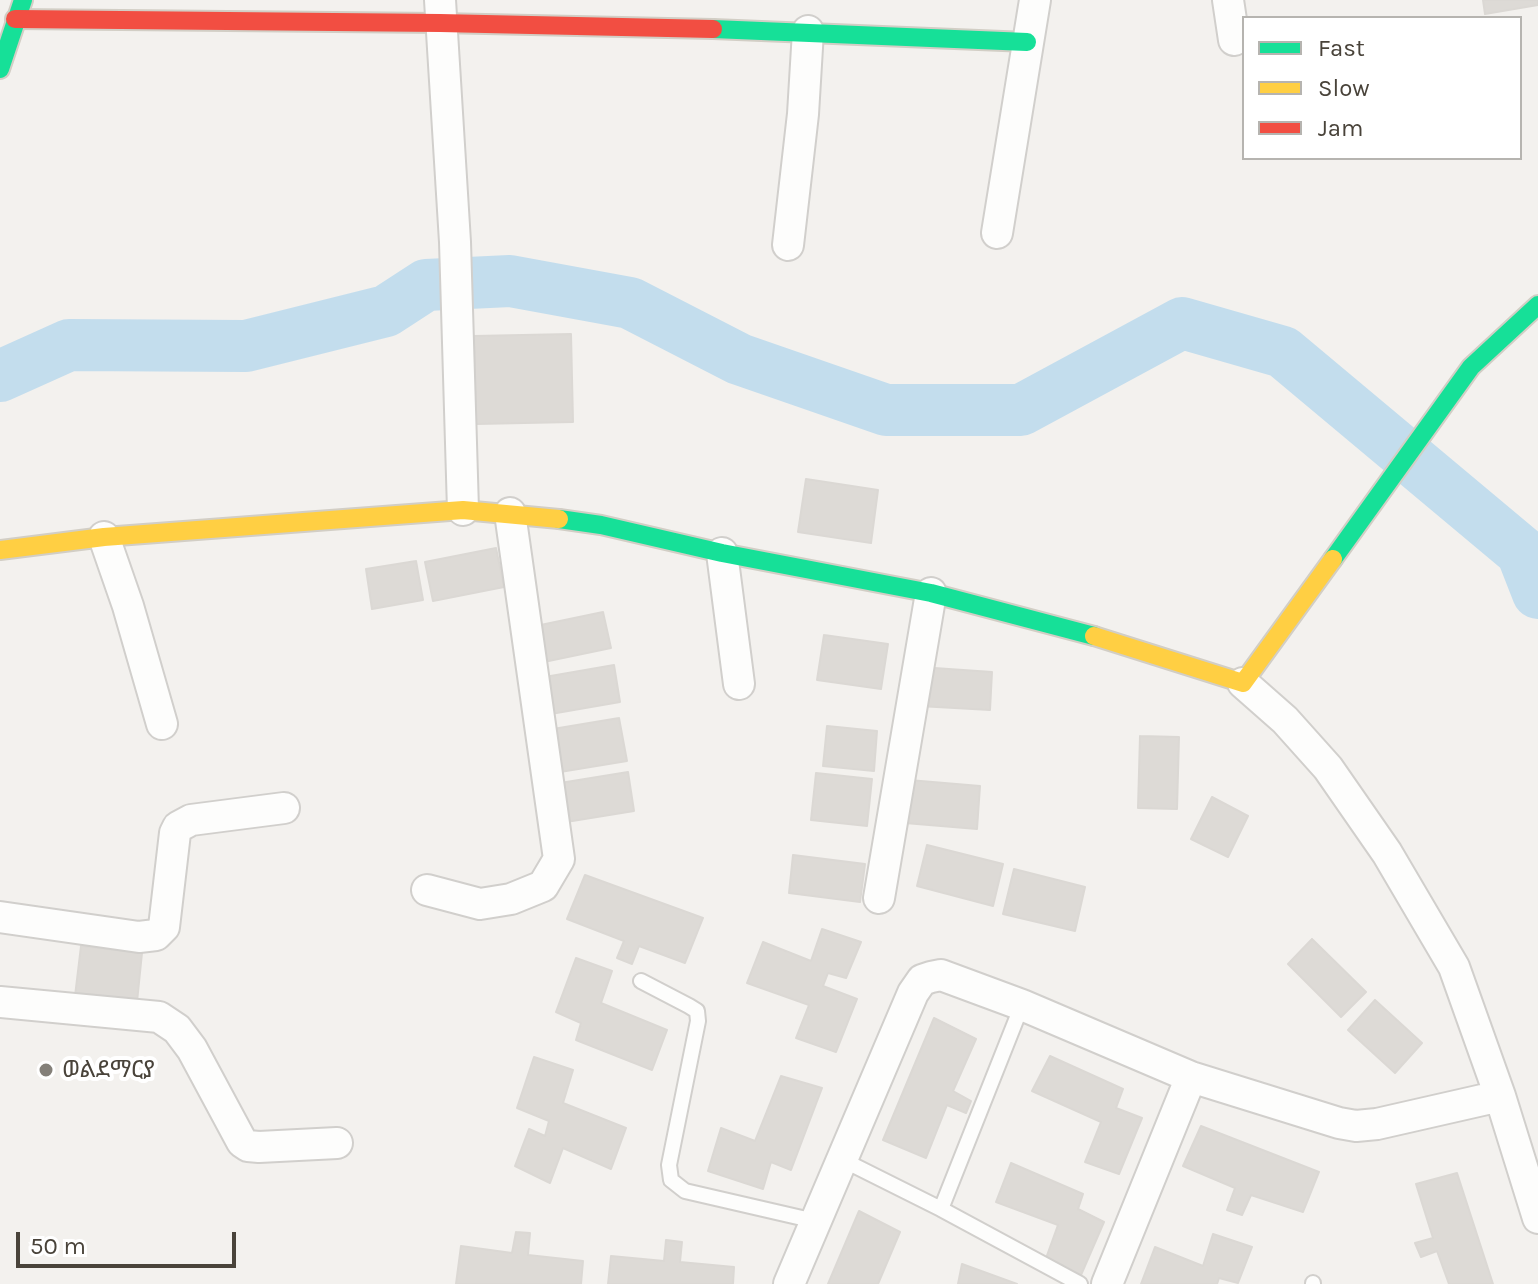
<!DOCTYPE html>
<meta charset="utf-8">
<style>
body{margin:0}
#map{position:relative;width:1538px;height:1284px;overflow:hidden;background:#f3f1ee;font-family:Karla,sans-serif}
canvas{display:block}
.legend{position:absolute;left:1242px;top:16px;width:280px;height:144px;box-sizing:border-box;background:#fff;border:2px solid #b6b4b0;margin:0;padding:10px 14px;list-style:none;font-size:24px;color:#49433a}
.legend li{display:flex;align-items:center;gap:16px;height:40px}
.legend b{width:40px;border:2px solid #b6b4b0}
.scale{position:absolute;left:16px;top:1232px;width:220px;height:36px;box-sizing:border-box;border:4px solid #49433a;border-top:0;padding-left:10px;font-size:24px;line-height:28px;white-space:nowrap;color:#49433a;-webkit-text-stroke:6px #fff;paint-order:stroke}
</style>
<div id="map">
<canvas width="1538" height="1284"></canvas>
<ul class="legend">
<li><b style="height:10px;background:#16e098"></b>Fast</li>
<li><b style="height:10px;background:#ffcf43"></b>Slow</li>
<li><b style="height:10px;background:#f24e42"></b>Jam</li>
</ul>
<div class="scale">50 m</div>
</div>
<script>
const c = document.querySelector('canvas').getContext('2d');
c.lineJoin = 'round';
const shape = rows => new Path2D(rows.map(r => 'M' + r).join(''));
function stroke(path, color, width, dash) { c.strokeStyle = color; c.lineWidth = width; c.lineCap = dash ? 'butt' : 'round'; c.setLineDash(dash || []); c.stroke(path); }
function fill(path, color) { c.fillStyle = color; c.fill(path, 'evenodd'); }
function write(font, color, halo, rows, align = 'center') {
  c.font = font + ' Karla,"Noto Sans Ethiopic",sans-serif'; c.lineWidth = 8; c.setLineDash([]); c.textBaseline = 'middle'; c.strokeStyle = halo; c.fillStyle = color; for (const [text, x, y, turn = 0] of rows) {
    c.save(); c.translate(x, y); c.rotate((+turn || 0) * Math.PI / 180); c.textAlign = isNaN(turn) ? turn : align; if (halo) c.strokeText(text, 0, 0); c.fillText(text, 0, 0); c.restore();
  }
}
stroke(shape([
 [0,376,69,345,246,346,386,311,426,285,510,281,630,303,739,359,886,410,1021,410,1182,323,1283,352,1522,552,1538,593]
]), '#c3dded', 52);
const building = shape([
 [1483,0,1538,0,1538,5,1485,14,1483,0],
 [571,334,573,422,476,424,474,336,571,334],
 [806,479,878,490,871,543,798,532,806,479],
 [496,548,504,587,433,601,425,562,496,548],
 [416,561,423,600,372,609,366,569,416,561],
 [603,612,611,648,539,663,531,627,603,612],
 [824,635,888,644,881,689,817,680,824,635],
 [614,665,620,702,545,715,539,678,614,665],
 [920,667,992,672,990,710,919,706,920,667],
 [619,718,627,761,554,773,547,730,619,718],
 [827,726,877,731,874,771,823,766,827,726],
 [1140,736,1179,737,1177,809,1138,808,1140,736],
 [628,772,634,811,560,823,554,784,628,772],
 [816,773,872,779,867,826,811,820,816,773],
 [909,780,980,786,977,829,905,823,909,780],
 [1212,797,1248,816,1228,857,1191,839,1212,797],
 [927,845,1003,864,993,906,917,886,927,845],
 [793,855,865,864,860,902,789,893,793,855],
 [1014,869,1085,887,1075,931,1003,914,1014,869],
 [585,875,703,918,685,963,639,946,632,964,617,958,624,941,567,919,585,875],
 [822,929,861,942,846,978,828,973,823,986,857,999,836,1052,796,1038,809,1005,747,983,763,942,811,961,822,929],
 [1312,939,1366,992,1341,1017,1288,964,1312,939],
 [81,946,142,953,137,1002,75,996,81,946],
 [576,958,612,971,601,1003,667,1030,652,1070,576,1040,581,1023,556,1012,576,958],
 [1375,1000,1422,1043,1395,1073,1348,1030,1375,1000],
 [934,1018,976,1039,953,1091,971,1101,966,1113,947,1105,926,1158,883,1140,934,1018],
 [1050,1056,1123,1089,1116,1108,1142,1118,1119,1174,1085,1162,1101,1122,1032,1091,1050,1056],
 [534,1057,573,1070,563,1103,626,1128,611,1169,563,1148,550,1183,515,1166,529,1129,545,1136,549,1121,517,1108,534,1057],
 [781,1076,822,1088,791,1170,771,1162,763,1189,708,1171,721,1128,755,1141,781,1076],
 [1201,1126,1319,1172,1303,1212,1251,1195,1242,1215,1227,1210,1235,1188,1183,1166,1201,1126],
 [1011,1163,1083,1194,1078,1209,1104,1222,1081,1275,1045,1261,1058,1225,996,1202,1011,1163],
 [1457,1173,1493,1284,1449,1284,1437,1251,1421,1257,1415,1243,1433,1238,1416,1184,1457,1173],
 [859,1211,900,1232,878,1284,828,1284,859,1211],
 [516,1232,530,1233,528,1255,583,1261,581,1284,456,1284,461,1246,512,1253,516,1232],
 [1213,1234,1252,1247,1238,1283,1219,1278,1217,1284,1141,1284,1155,1247,1203,1266,1213,1234],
 [666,1240,682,1242,680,1262,734,1267,733,1284,608,1284,611,1256,664,1261,666,1240],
 [962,1264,1017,1284,958,1284,962,1264]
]);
fill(building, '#dddad6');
stroke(building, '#dbd8d4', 2);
const lane = shape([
 [641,981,689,1006,697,1011,698,1021,669,1165,671,1180,685,1191,815,1221],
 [843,1160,941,1209,1022,1005],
 [941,1209,1080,1284],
 [1313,1284,1313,1283]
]);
const street = shape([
 [440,0,455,242,463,510],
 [1228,0,1234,40],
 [997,233,1035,0],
 [788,245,803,114,808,31],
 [104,537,128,606,162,724],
 [722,553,739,684],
 [1243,683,1285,720,1328,768,1387,853,1454,967,1500,1096,1538,1218],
 [427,890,480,904,511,899,543,886,559,859,510,513],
 [879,898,931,593],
 [0,917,139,937,156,935,164,927,175,833,178,827,191,820,284,808],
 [0,1002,159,1017,177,1029,192,1049,242,1142,248,1146,259,1147,337,1143],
 [789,1284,913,993,922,980,931,977,941,975,1022,1005,1191,1077,1339,1123,1356,1126,1377,1124,1500,1096],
 [1107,1284,1191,1077]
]);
const fast = shape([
 [713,29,1027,42],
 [0,69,23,0],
 [559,519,601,525,722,553,931,593,1094,636],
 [1333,559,1471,367,1538,305]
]);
const slow = shape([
 [0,550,104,537,463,510,559,519],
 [1094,636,1243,683,1333,559]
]);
const jam = shape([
 [15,19,440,23,713,29]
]);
stroke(lane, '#d1cfcc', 18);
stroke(street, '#d1cfcc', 34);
stroke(fast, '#d2cec5', 22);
stroke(slow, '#d2cec5', 22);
stroke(jam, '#d2cec5', 22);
stroke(lane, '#fdfdfc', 14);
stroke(street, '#fdfdfc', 30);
stroke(fast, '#16e098', 18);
stroke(slow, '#ffcf43', 18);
stroke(jam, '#f24e42', 18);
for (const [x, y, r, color] of [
 [46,1070,8,"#848079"]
]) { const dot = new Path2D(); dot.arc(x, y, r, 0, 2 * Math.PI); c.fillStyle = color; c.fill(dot); stroke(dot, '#fff', 3); }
write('24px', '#49433a', '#fff', [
 ["ወልደማርያ",62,1070]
], 'left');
</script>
